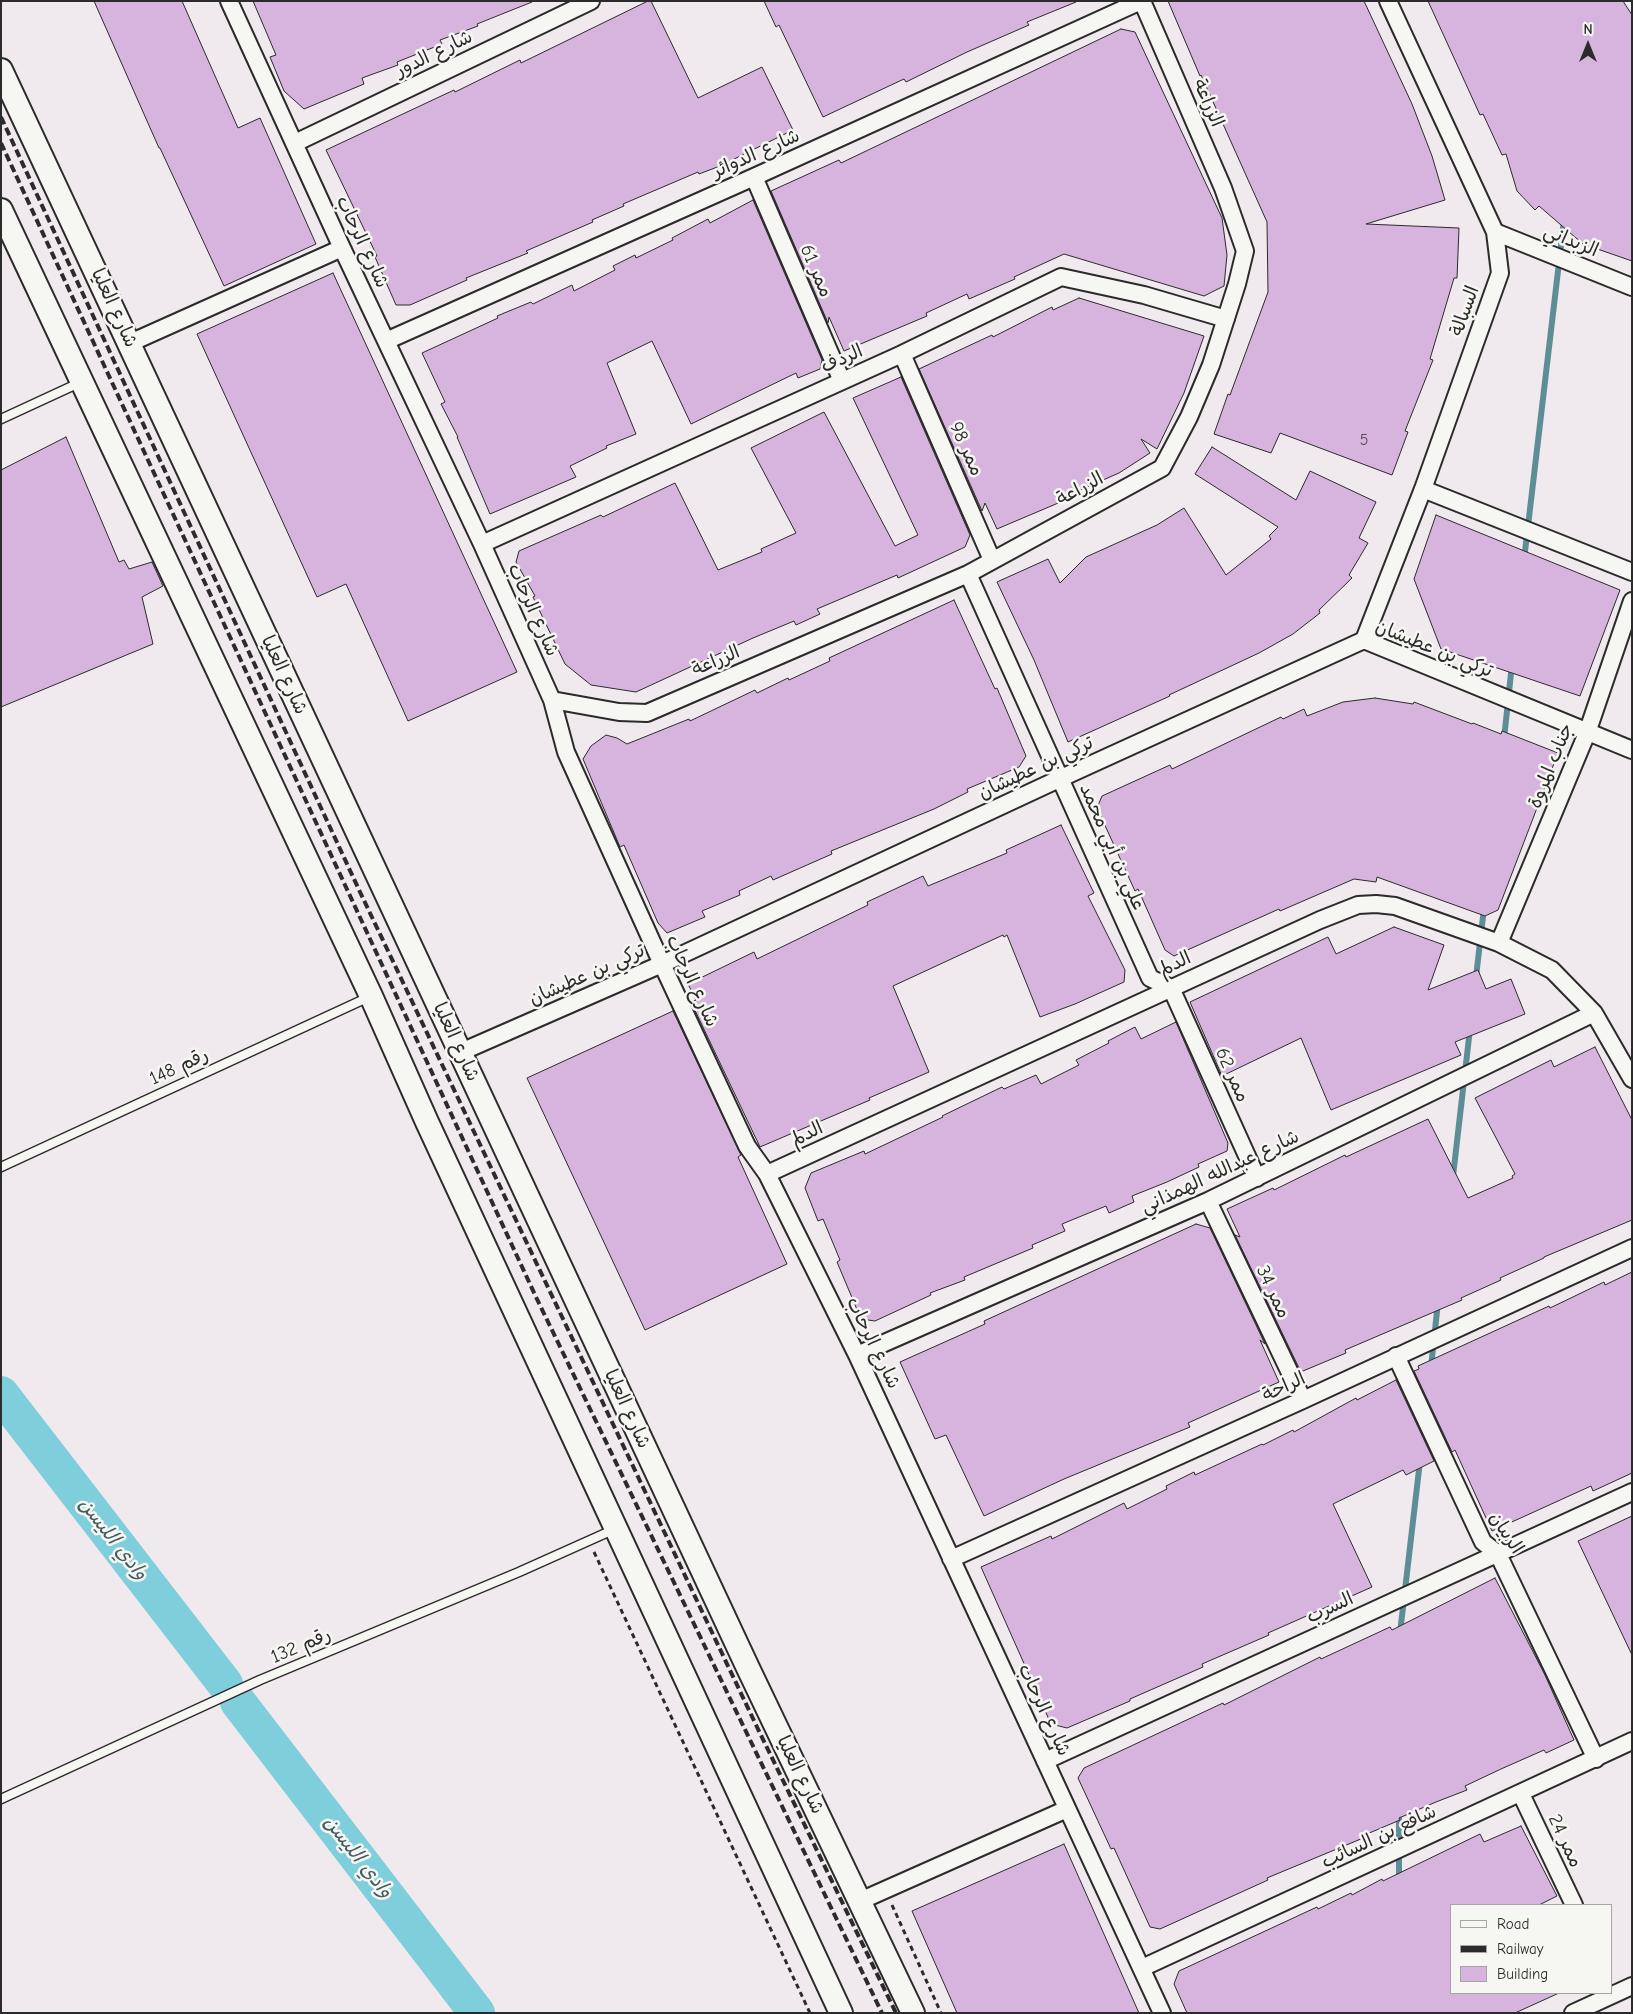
<!DOCTYPE html>
<meta charset="utf-8">
<style>
body{margin:0}
#map{position:relative;width:1633px;height:2014px;overflow:hidden;background:#f0e9ee;font-family:"Comic Neue",sans-serif}
canvas{display:block}
.frame{position:absolute;inset:0;border:2px solid #2b2b2b;pointer-events:none}
.legend{position:absolute;left:1450px;top:1904px;width:162px;height:90px;box-sizing:border-box;background:#f6f6f2;border:1px solid #a5a5a2;margin:0;padding:6px 9px;list-style:none;font-size:15px;color:#2b2b2b}
.legend li{display:flex;align-items:center;gap:10px;height:25px}
.legend b{width:25px;border:1px solid #a5a5a2}
.north{position:absolute;left:1563px;top:20px;width:50px;height:50px;-webkit-text-stroke:4px #f6f6f2;paint-order:stroke;rotate:0deg;font-size:14px;font-weight:700;line-height:20px;text-align:center;color:#2b2b2b}
.north::after{content:'';display:block;margin:auto;width:18px;height:22px;background:#2b2b2b;clip-path:polygon(50% 0,100% 100%,50% 72%,0 100%)}
</style>
<div id="map">
<canvas width="1633" height="2014"></canvas>
<div class="frame"></div>
<ul class="legend">
<li><b style="height:6px;background:#f6f6f2"></b>Road</li>
<li><b style="height:6px;background:#2b2b2b"></b>Railway</li>
<li><b style="height:14px;background:#d7b4de"></b>Building</li>
</ul>
<div class="north">N</div>
</div>
<script>
const c = document.querySelector('canvas').getContext('2d');
c.lineJoin = 'round';
const shape = rows => new Path2D(rows.map(r => 'M' + r).join(''));
function stroke(path, color, width, dash) { c.strokeStyle = color; c.lineWidth = width; c.lineCap = dash ? 'butt' : 'round'; c.setLineDash(dash || []); c.stroke(path); }
function fill(path, color) { c.fillStyle = color; c.fill(path, 'evenodd'); }
function write(font, color, halo, rows, align = 'center') {
  c.font = font + ' "Comic Neue","Playpen Sans Arabic",sans-serif'; c.lineWidth = 5; c.setLineDash([]); c.textBaseline = 'middle'; c.strokeStyle = halo; c.fillStyle = color; for (const [text, x, y, turn = 0] of rows) {
    c.save(); c.translate(x, y); c.rotate((+turn || 0) * Math.PI / 180); c.textAlign = isNaN(turn) ? turn : align; if (halo) c.strokeText(text, 0, 0); c.fillText(text, 0, 0); c.restore();
  }
}
stroke(shape([
 [1524,560,1564,220],
 [1504,739,1512,664],
 [1476,977,1484,908],
 [1453,1176,1470,1029],
 [1431,1367,1438,1302],
 [1400,1633,1420,1461],
 [1399,1880,1399,1813]
]), '#5d8d95', 6);
stroke(shape([
 [1,1394,225,1684],
 [238,1702,477,2013]
]), '#7fcedc', 36);
const building = shape([
 [94,1,182,1,238,128,260,118,316,244,224,286,160,148,159,148,94,1],
 [253,1,531,1,532,2,477,24,478,26,440,40,442,44,397,62,398,65,362,78,364,84,304,109,284,91,270,57,276,55,253,1],
 [648,1,651,1,698,98,762,67,793,130,720,166,699,174,698,172,623,204,624,206,592,220,593,222,526,251,528,253,466,278,467,280,410,305,396,305,375,257,377,256,326,150,454,90,455,92,520,60,521,63,648,1],
 [764,1,1076,1,1076,2,1027,22,1029,25,967,52,906,82,904,79,823,117,779,25,776,27,764,1],
 [1168,1,1364,1,1412,104,1432,156,1445,200,1366,224,1459,228,1457,278,1454,278,1430,359,1433,360,1405,431,1408,432,1392,475,1280,433,1271,453,1214,434,1228,394,1230,395,1268,292,1267,222,1201,75,1200,76,1168,1],
 [1428,1,1623,1,1632,15,1632,261,1583,244,1539,206,1535,210,1517,191,1506,154,1502,155,1483,114,1480,115,1428,1],
 [1121,29,1135,32,1222,218,1227,255,1224,286,1204,296,1064,254,1014,277,1015,279,969,299,967,294,926,313,927,316,844,351,829,317,828,323,771,191,839,160,841,163,1121,29],
 [753,200,822,360,820,369,798,378,796,373,691,424,652,341,607,363,636,434,606,446,607,448,570,466,576,477,490,514,457,437,458,437,441,404,445,402,422,353,498,318,497,316,531,302,533,304,572,285,574,291,615,270,613,266,635,255,636,258,673,240,672,238,708,219,710,223,753,200],
 [333,273,517,672,408,721,346,584,317,597,197,334,333,273],
 [1079,298,1204,336,1184,393,1157,449,1141,439,1150,453,1119,473,1069,495,1070,498,997,529,985,503,982,511,919,369,992,335,993,337,1052,307,1053,310,1079,298],
 [901,377,970,535,965,547,898,578,897,575,817,609,820,614,796,625,794,621,753,638,636,692,591,685,565,664,533,597,535,596,516,562,519,551,601,515,603,517,675,483,718,570,762,552,761,549,796,533,751,448,824,412,895,546,918,535,853,398,901,377],
 [66,437,119,562,124,560,129,569,152,562,163,586,142,597,153,644,1,707,1,470,66,437],
 [1212,447,1296,500,1310,471,1376,502,1359,538,1368,543,1349,575,1352,578,1319,610,1320,613,1293,634,1259,653,1169,695,1170,696,1068,742,1034,660,997,582,1048,559,1060,583,1086,557,1157,525,1184,508,1226,575,1271,539,1269,536,1278,527,1195,474,1212,447],
 [1436,515,1620,590,1580,696,1441,649,1414,579,1436,515],
 [954,600,995,689,997,688,1026,756,1019,767,967,789,968,792,934,809,831,851,832,854,773,880,771,876,739,891,740,895,702,911,705,917,667,933,658,923,624,845,620,847,583,759,591,746,606,735,617,738,627,744,689,719,690,721,755,690,757,693,788,678,789,680,830,661,829,658,954,600],
 [1375,698,1413,704,1414,702,1472,724,1473,723,1501,734,1502,731,1558,753,1498,910,1485,916,1377,877,1376,882,1354,879,1280,911,1279,909,1174,956,1165,950,1138,889,1135,891,1097,808,1102,796,1170,765,1172,769,1281,717,1283,719,1304,709,1307,716,1343,702,1375,698],
 [1061,825,1094,893,1088,896,1125,970,1124,982,1075,1004,1040,1017,1007,935,1004,937,1003,935,893,986,929,1072,869,1098,870,1100,760,1147,691,1002,696,1000,688,984,754,952,757,959,868,905,867,902,923,876,928,886,1007,853,1006,850,1061,825],
 [1394,927,1444,945,1428,990,1478,970,1486,989,1511,979,1525,1014,1455,1042,1461,1055,1331,1110,1301,1038,1222,1076,1190,1002,1328,937,1336,954,1394,927],
 [673,1011,741,1155,738,1157,787,1264,645,1330,527,1078,673,1011],
 [1176,1022,1228,1143,1227,1151,1198,1164,1199,1167,1167,1182,1132,1196,1134,1202,1109,1213,1106,1206,1062,1224,1065,1231,1032,1245,1033,1248,964,1277,965,1280,930,1293,931,1295,875,1321,861,1319,837,1262,840,1260,823,1219,818,1221,805,1188,811,1173,864,1151,865,1154,943,1117,942,1116,1002,1087,1004,1089,1036,1075,1041,1084,1079,1065,1076,1060,1109,1043,1108,1041,1135,1027,1141,1039,1176,1022],
 [1595,1047,1632,1120,1632,1220,1544,1257,1544,1258,1500,1278,1501,1280,1461,1298,1462,1300,1345,1350,1346,1353,1303,1371,1299,1368,1235,1235,1240,1237,1227,1209,1273,1188,1274,1190,1345,1155,1346,1157,1428,1119,1468,1198,1513,1178,1512,1176,1515,1174,1475,1098,1551,1060,1554,1067,1595,1047],
 [1196,1224,1210,1228,1265,1344,1260,1340,1279,1382,1188,1423,1190,1427,1064,1479,984,1516,946,1435,935,1439,900,1362,985,1324,984,1321,1196,1224],
 [1632,1272,1632,1473,1593,1491,1591,1486,1492,1531,1455,1450,1452,1452,1414,1371,1419,1369,1418,1366,1549,1306,1550,1308,1604,1282,1605,1285,1632,1272],
 [1396,1380,1434,1461,1406,1475,1403,1470,1333,1504,1372,1587,1268,1633,1269,1635,1202,1664,1203,1667,1130,1699,1130,1701,1067,1728,1051,1724,981,1567,1051,1536,1052,1539,1124,1503,1127,1509,1167,1489,1166,1486,1194,1472,1195,1475,1262,1444,1263,1445,1293,1430,1294,1432,1356,1398,1357,1400,1396,1380],
 [1632,1516,1632,1655,1578,1541,1632,1516],
 [1495,1578,1545,1675,1574,1740,1546,1753,1544,1750,1501,1769,1465,1786,1467,1790,1436,1802,1399,1818,1400,1820,1367,1834,1368,1836,1267,1878,1268,1880,1160,1929,1150,1927,1114,1848,1111,1849,1078,1778,1084,1768,1223,1703,1224,1705,1320,1657,1321,1659,1390,1627,1392,1630,1495,1578],
 [1521,1826,1557,1896,1539,1905,1452,1905,1452,1993,1559,1993,1515,2013,1187,2013,1174,1984,1179,1971,1317,1907,1318,1909,1351,1893,1352,1895,1382,1879,1383,1881,1480,1834,1484,1842,1521,1826],
 [1064,1844,1139,2013,957,2013,912,1911,1064,1844]
]);
fill(building, '#d7b4de');
stroke(building, '#2b2b2b', 1);
const service = shape([
 [1,419,79,383],
 [1,1167,369,997],
 [1,1799,260,1680,519,1572,615,1529]
]);
const minor = shape([
 [229,1,342,248,482,544,552,700,566,752,662,964,747,1146,767,1174,857,1355,1162,2013],
 [295,143,591,1],
 [754,177,842,381],
 [1495,232,1632,287],
 [386,341,754,177,1141,1],
 [130,343,342,248],
 [902,354,992,560],
 [1423,489,1632,572],
 [482,544,902,354,1061,277,1144,295,1226,319],
 [968,574,1150,978,1171,988,1257,1178],
 [1364,640,1423,489,1500,273,1495,232,1388,1],
 [552,700,619,712,647,713,968,574,1162,468,1189,417,1211,365,1237,284,1245,251,1223,188,1142,1],
 [1499,943,1587,733,1632,601],
 [461,1052,662,964,1059,779,1364,640,1632,750],
 [767,1174,1320,920,1358,905,1376,904,1395,906,1499,943,1552,970,1594,1013,1632,1079],
 [1208,1201,1303,1400],
 [857,1355,1208,1201,1594,1013],
 [1396,1356,1483,1542,1498,1554,1596,1759],
 [951,1559,1303,1400,1632,1248],
 [1045,1761,1632,1492],
 [1521,1794,1574,1905],
 [860,1901,1067,1809],
 [1142,1968,1632,1741],
 [1573,2013,1632,1986]
]);
const secondary = shape([
 [1,70,748,1668,913,2013],
 [1,210,371,996,427,1122,841,2013]
]);
stroke(service, '#2b2b2b', 11);
stroke(minor, '#2b2b2b', 20);
stroke(secondary, '#2b2b2b', 26);
stroke(shape([
 [594,1552,810,2013],
 [892,1905,941,2013]
]), '#2b2b2b', 3, [5, 4]);
stroke(service, '#f6f6f2', 8);
stroke(minor, '#f6f6f2', 16);
stroke(secondary, '#f6f6f2', 22);
stroke(shape([
 [1,117,360,892,757,1727,896,2013],
 [1,143,536,1297,882,2013]
]), '#2b2b2b', 4, [8, 4]);
write('16px', '#564d58', null, [
 ["5",1364,440]
]);
write('19px', '#2b2b2b', '#f6f6f2', [
 ["شارع الدور",434,54,-26],
 ["الزراعة",1208,103,67],
 ["شارع الدوائر",756,154,-24],
 ["الزبداني",1571,241,22],
 ["شارع الرحاب",362,242,65],
 ["ممر 61",816,271,67],
 ["شارع العليا",114,308,65],
 ["السبالة",1465,311,-70],
 ["الردف",842,359,-24],
 ["ممر 98",966,449,66],
 ["الزراعة",1080,489,-28],
 ["شارع الرحاب",533,610,66],
 ["تركي بن عطيشان",1434,649,22],
 ["الزراعة",716,661,-23],
 ["شارع العليا",284,675,65],
 ["جناب المروة",1551,766,-68],
 ["تركي بن عطيشان",1036,768,-25],
 ["علي بن أبي محمد",1112,847,66],
 ["الدلم",1175,964,-25],
 ["تركي بن عطيشان",587,975,-24],
 ["شارع الرحاب",692,981,65],
 ["شارع العليا",456,1042,65],
 ["رقم 148",179,1067,-25],
 ["ممر 62",1232,1075,66],
 ["الدلم",807,1134,-25],
 ["شارع عبدالله الهمذاني",1220,1172,-25],
 ["ممر 34",1273,1292,65],
 ["شارع الرحاب",873,1343,64],
 ["الراحة",1284,1387,-25],
 ["شارع العليا",627,1409,65],
 ["الربيان",1506,1533,57],
 ["السرب",1330,1608,-25],
 ["رقم 132",301,1646,-23],
 ["شارع الرحاب",1044,1710,65],
 ["شارع العليا",800,1775,64],
 ["شافع بن السائب",1379,1837,-25],
 ["ممر 24",1565,1841,65]
]);
write('italic 20px', '#445c60', '#f6f6f2', [
 ["وادي الليسن",113,1539,52],
 ["وادي الليسن",358,1857,52]
]);
</script>
